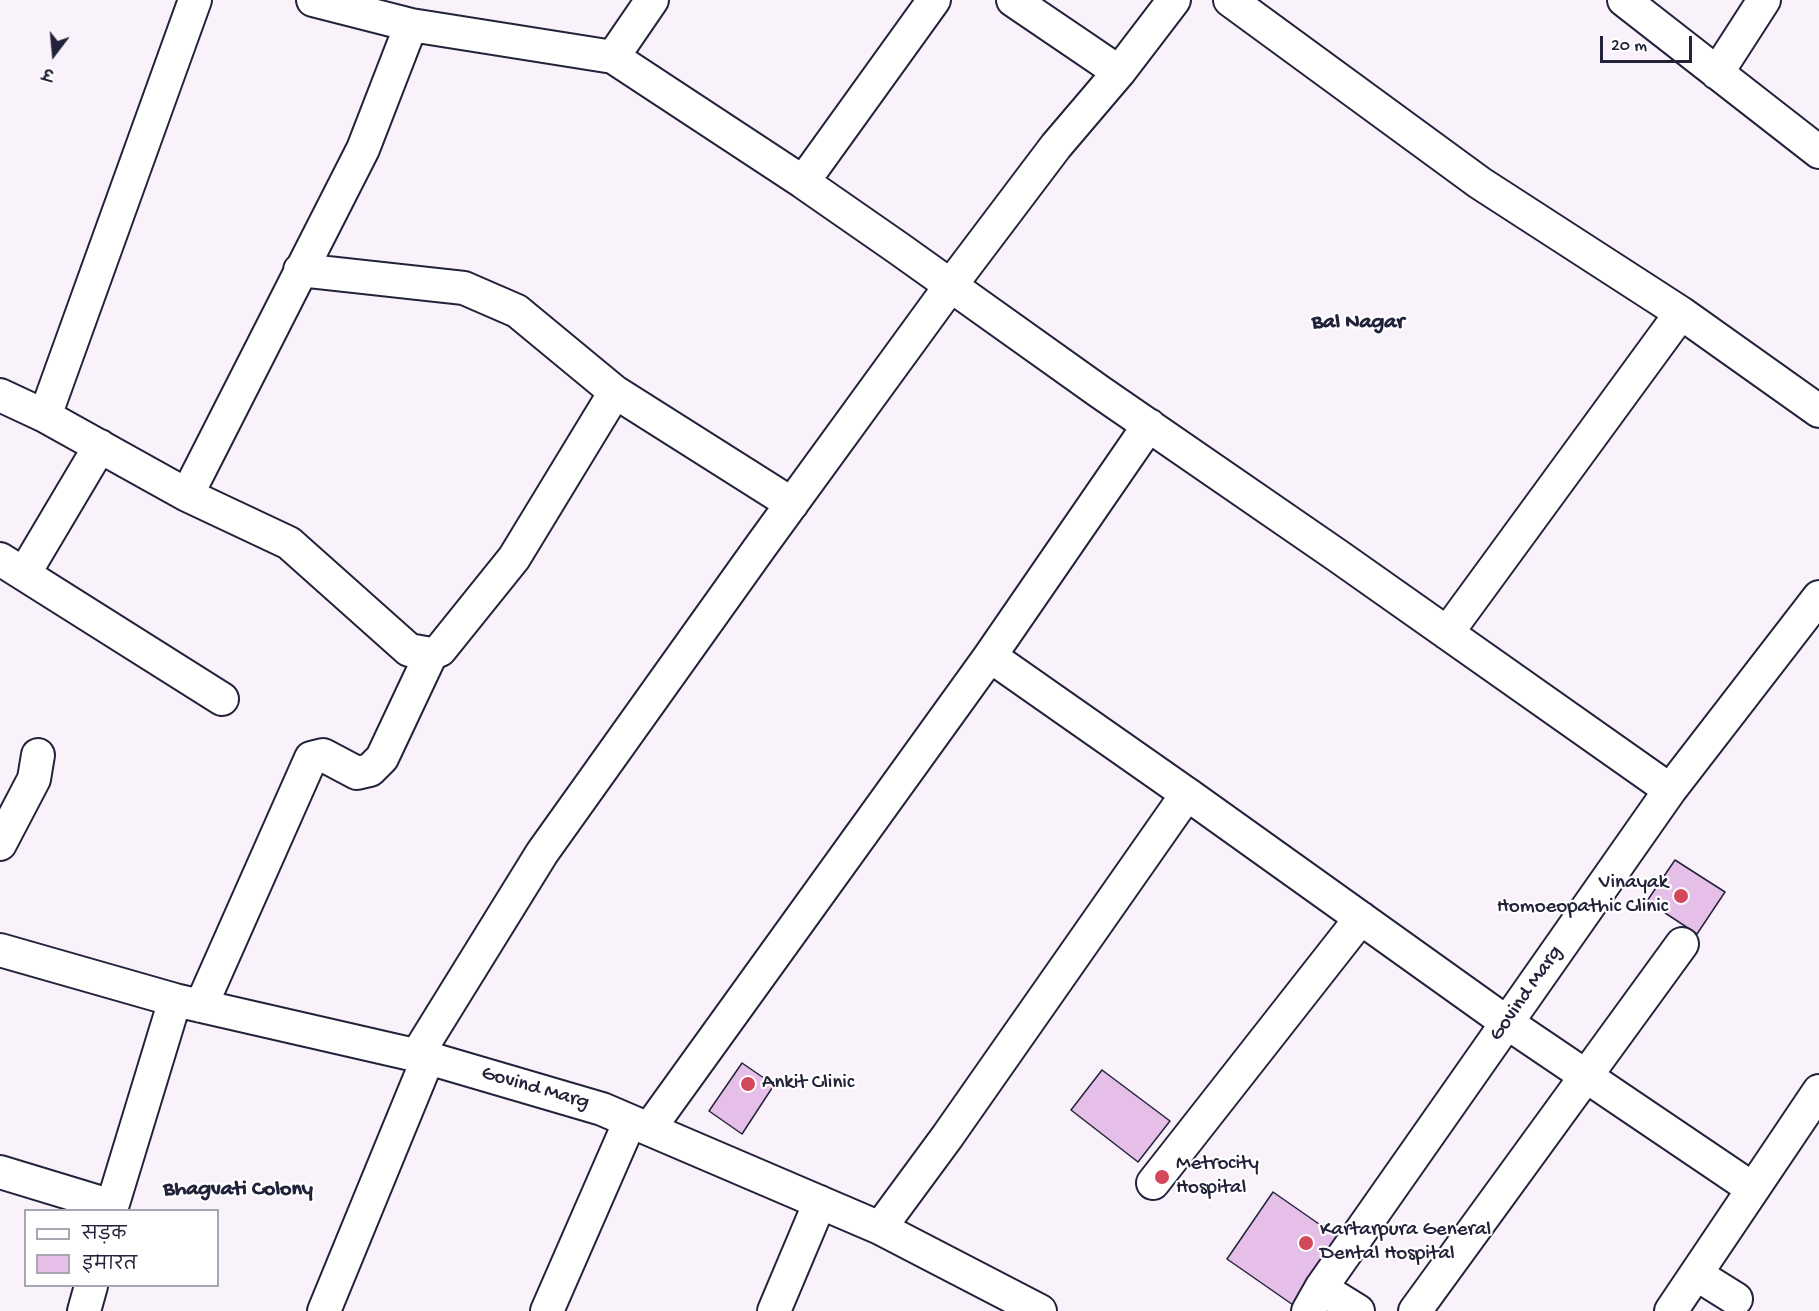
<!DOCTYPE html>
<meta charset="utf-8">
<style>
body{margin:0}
#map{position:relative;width:1819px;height:1311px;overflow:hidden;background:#faf2fa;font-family:"Gochi Hand","Playpen Sans Deva",sans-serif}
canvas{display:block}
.legend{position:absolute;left:24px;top:1209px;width:195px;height:78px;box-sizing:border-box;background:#fff;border:2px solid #a7a7b1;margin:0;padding:8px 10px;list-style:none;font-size:18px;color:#22223b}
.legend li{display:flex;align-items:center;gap:12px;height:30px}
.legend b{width:30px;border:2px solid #a7a7b1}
.north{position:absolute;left:24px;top:24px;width:60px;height:60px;-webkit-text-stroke:4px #fff;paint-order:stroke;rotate:196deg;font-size:16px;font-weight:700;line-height:24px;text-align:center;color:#22223b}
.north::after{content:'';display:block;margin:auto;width:21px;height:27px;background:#22223b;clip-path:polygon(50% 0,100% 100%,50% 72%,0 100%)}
.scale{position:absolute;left:1600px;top:36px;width:92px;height:27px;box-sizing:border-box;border:3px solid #22223b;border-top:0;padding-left:8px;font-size:18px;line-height:21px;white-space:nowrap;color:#22223b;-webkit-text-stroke:4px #fff;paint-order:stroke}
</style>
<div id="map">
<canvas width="1819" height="1311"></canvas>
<ul class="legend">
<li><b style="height:8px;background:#fff"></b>सड़क</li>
<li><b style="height:16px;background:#e5bfe8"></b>इमारत</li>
</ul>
<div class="north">उ</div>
<div class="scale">20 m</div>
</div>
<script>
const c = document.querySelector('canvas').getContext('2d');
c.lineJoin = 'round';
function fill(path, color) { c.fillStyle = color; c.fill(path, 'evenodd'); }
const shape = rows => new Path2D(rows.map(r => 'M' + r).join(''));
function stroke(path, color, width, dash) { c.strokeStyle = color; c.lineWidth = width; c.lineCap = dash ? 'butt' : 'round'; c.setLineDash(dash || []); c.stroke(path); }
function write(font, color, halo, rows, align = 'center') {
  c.font = font + ' "Gochi Hand",sans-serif'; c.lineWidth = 4.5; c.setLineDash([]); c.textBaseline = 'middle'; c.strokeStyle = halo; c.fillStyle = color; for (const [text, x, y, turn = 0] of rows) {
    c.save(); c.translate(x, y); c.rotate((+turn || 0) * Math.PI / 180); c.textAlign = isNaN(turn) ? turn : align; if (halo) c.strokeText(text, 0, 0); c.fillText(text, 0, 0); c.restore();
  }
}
const building = shape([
 [1675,860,1725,892,1697,934,1647,901,1675,860],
 [742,1063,774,1085,742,1134,709,1111,742,1063],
 [1102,1070,1170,1121,1138,1162,1071,1110,1102,1070],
 [1273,1192,1342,1240,1296,1307,1227,1259,1273,1192]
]);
fill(building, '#e5bfe8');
stroke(building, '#22223b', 1.5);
const street = shape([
 [313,0,411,25,613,57,803,182,898,248,1100,392,1338,556,1670,790],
 [1230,0,1480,183,1681,313],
 [1624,0,1819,152],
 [613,57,652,0],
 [1119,72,1174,0],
 [1717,73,1764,0],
 [803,182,934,0],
 [300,270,464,288,517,311,615,392],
 [0,395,45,416,187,495,363,149,411,25],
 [45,416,195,0],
 [1149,425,990,656,1187,794],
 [187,495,289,543,409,650,431,654,440,650,514,558,615,392,792,504],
 [0,559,222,699],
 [24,574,100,446],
 [1447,633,1681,313,1819,411],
 [0,844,34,779,38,755],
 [0,950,175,1000,428,1058,602,1109,880,1228,1040,1311],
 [201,1006,311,758,323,755,357,773,370,770,382,758,431,654],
 [417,1055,542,853,761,546,951,285,1056,146,1119,72,1013,0],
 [649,1129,990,656],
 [0,1172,112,1206],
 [1153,1183,1361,918],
 [111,1210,175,1000],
 [880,1228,947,1137,1187,794,1506,1022,1753,1189],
 [1696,1274,1736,1299],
 [1321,1288,1358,1311],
 [84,1311,91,1286],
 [324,1311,428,1058],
 [547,1311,630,1121],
 [774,1311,820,1202],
 [1308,1311,1321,1288,1670,790,1819,597],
 [1415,1311,1682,944],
 [1671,1311,1819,1091]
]);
stroke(street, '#22223b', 36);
stroke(street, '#fff', 32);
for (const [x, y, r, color] of [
 [1681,896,8,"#d1495b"],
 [748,1084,8,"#d1495b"],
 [1162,1177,8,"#d1495b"],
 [1306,1243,8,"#d1495b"]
]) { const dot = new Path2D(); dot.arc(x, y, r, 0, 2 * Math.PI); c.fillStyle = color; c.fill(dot); stroke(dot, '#fff', 2); }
write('21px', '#22223b', '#fff', [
 ["Vinayak",1668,884,"right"],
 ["Homoeopathic Clinic",1668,908,"right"],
 ["Ankit Clinic",762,1084],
 ["Metrocity",1176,1165],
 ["Hospital",1176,1189],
 ["Kartarpura General",1320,1231],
 ["Dental Hospital",1320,1255]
], 'left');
write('21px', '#22223b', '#fff', [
 ["Govind Marg",1527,994,-55],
 ["Govind Marg",535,1089,16]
]);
write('bold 22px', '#22223b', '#fff', [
 ["Bal Nagar",1358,324],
 ["Bhagvati Colony",238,1191]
]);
</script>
